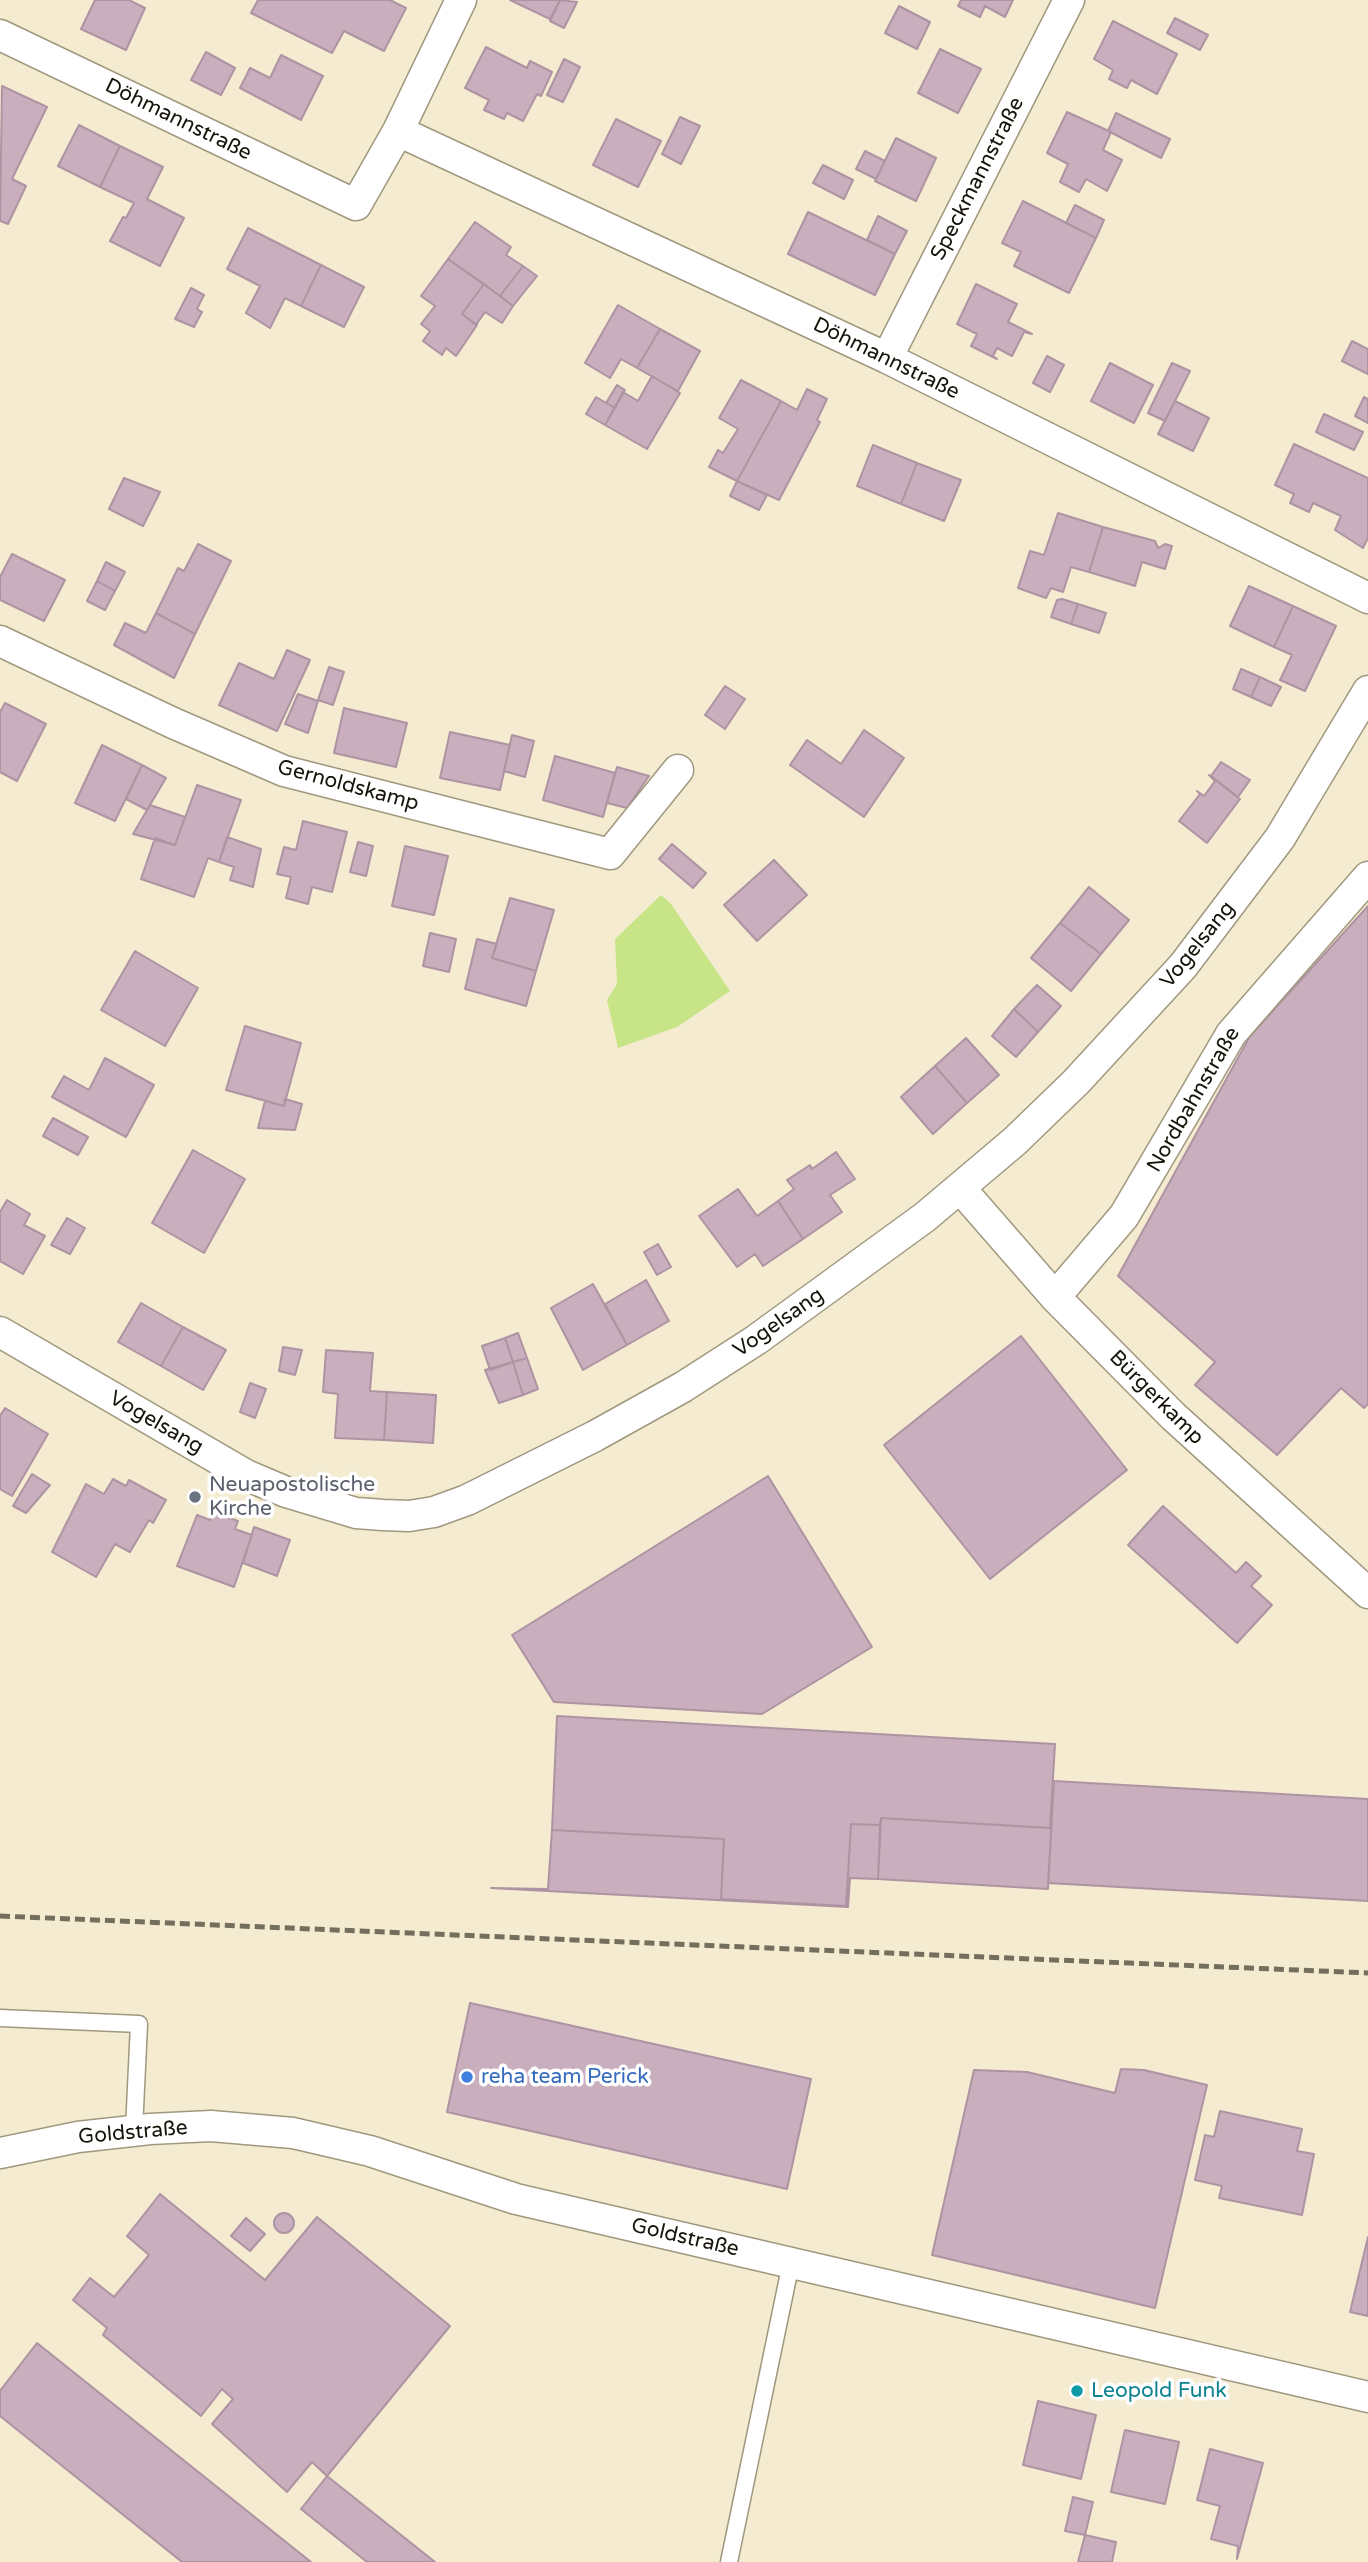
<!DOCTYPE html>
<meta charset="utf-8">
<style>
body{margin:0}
canvas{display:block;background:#f4ebd0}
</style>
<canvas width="1368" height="2562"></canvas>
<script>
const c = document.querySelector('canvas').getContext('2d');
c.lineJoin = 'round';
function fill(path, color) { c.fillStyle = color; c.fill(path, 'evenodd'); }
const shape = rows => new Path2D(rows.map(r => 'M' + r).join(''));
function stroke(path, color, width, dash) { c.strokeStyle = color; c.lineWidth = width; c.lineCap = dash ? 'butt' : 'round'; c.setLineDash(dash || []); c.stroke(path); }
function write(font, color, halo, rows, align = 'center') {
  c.font = font + ' "Varela Round",sans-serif'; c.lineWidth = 7; c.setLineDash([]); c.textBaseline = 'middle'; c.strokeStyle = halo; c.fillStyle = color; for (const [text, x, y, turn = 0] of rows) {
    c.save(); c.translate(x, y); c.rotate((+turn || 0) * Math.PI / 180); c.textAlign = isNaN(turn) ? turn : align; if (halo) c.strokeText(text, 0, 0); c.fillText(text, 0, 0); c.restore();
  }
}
fill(shape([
 [661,895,671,904,730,991,677,1027,618,1048,607,1000,617,984,615,939]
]), '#c7e586');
const building = shape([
 [95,0,129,0,145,8,126,50,81,29,95,0],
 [258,0,390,0,406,8,384,51,344,31,332,53,251,13,258,0],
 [510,0,560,0,550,19,510,0],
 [560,0,577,2,564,28,550,21,560,0],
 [961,0,1013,0,1005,17,985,6,980,17,958,6,961,0],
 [899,6,930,22,917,49,885,33,899,6],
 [1175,18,1208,35,1200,50,1167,33,1175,18],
 [1113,21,1177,54,1157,94,1131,80,1127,88,1109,79,1113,70,1094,59,1113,21],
 [486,47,527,68,530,61,552,72,541,96,537,94,523,121,507,113,504,119,484,110,489,100,465,88,486,47],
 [940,49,981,69,958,113,918,93,940,49],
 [206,52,235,68,221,95,191,80,206,52],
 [281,55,323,76,301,120,240,88,250,68,270,78,281,55],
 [564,59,580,67,563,102,547,95,564,59],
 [2,86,47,107,12,179,26,186,8,224,0,221,2,86],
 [1067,112,1111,132,1103,150,1122,160,1107,191,1086,179,1079,192,1060,182,1068,164,1047,153,1067,112],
 [1116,113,1170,139,1161,158,1108,131,1116,113],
 [680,117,700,126,681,164,662,154,680,117],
 [616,119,661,141,638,187,593,165,616,119],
 [79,125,120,146,100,187,58,166,79,125],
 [896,138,936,158,916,201,875,181,896,138],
 [120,146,163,167,147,199,184,218,160,266,110,241,123,217,126,218,134,203,100,187,120,146],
 [865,151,885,161,876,179,856,169,865,151],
 [823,165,853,180,844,199,813,183,823,165],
 [1023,201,1096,238,1069,293,1014,266,1021,252,1002,243,1023,201],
 [1075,205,1104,220,1096,238,1066,223,1075,205],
 [808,212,895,254,875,295,788,254,808,212],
 [878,216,907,231,895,254,867,240,878,216],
 [475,222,511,247,506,255,523,266,500,296,448,259,475,222],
 [248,228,321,265,301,306,285,298,270,328,246,313,260,286,227,269,248,228],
 [448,259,484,284,462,314,477,325,456,356,446,348,442,355,423,341,430,331,421,324,435,306,421,296,448,259],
 [321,265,364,287,344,327,301,306,321,265],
 [523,266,537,276,513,306,500,296,523,266],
 [484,284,513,306,502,323,485,312,476,325,462,314,484,284],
 [976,284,1017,304,1008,322,1032,334,1024,332,1012,356,997,348,993,356,997,359,971,346,977,334,957,324,976,284],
 [191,288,204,295,197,309,202,312,194,327,175,319,191,288],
 [618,305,660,329,637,368,621,359,610,378,585,363,618,305],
 [660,329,700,351,678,391,637,368,660,329],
 [1352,341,1368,349,1368,374,1342,361,1352,341],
 [1047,356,1064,365,1050,392,1033,383,1047,356],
 [1110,363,1153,385,1134,423,1091,401,1110,363],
 [1172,363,1190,371,1165,421,1148,413,1172,363],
 [652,376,680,393,647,449,605,425,623,392,638,401,652,376],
 [741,380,781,401,737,481,709,467,718,450,723,453,738,429,719,418,741,380],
 [617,385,625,390,615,408,606,403,617,385],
 [807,389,827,399,817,420,820,422,779,500,737,481,781,401,797,410,807,389],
 [596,397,615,408,605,425,586,414,596,397],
 [1364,397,1368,399,1368,423,1355,416,1364,397],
 [1175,401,1209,418,1193,451,1158,434,1175,401],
 [1324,414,1363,432,1354,450,1316,432,1324,414],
 [1294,444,1368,478,1368,538,1363,548,1335,530,1341,516,1313,503,1309,512,1290,503,1294,494,1275,485,1294,444],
 [873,445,917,463,901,504,857,486,873,445],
 [917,463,961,480,944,521,901,504,917,463],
 [124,478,160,492,143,526,109,509,124,478],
 [737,481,767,495,759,510,730,496,737,481],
 [1058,513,1103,527,1089,572,1071,567,1063,592,1051,588,1046,598,1018,588,1030,551,1044,555,1058,513],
 [1103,527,1155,541,1158,548,1165,544,1172,546,1165,569,1142,562,1135,586,1089,572,1103,527],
 [198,544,231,561,195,634,156,613,178,568,184,571,198,544],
 [12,554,65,580,44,621,0,600,0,577,12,554],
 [106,562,125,572,115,591,97,581,106,562],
 [97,581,115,591,105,610,87,601,97,581],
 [1249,586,1293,606,1274,647,1230,626,1249,586],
 [1062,599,1078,604,1071,624,1051,617,1057,600,1062,599],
 [1078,604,1106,613,1099,633,1071,624,1078,604],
 [1293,606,1336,626,1305,691,1280,680,1292,655,1274,647,1293,606],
 [156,613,195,634,174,678,114,645,125,623,146,633,156,613],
 [287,650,310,660,277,731,219,705,239,663,274,679,287,650],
 [329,667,344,672,333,705,318,700,329,667],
 [1241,669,1260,677,1251,697,1233,689,1241,669],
 [1260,677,1281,687,1271,706,1251,697,1260,677],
 [725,686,745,699,725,729,705,715,725,686],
 [298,694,318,701,308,733,285,724,298,694],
 [5,703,46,724,17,781,0,772,0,712,5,703],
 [344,708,407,723,396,767,334,753,344,708],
 [864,730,904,758,864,817,790,765,807,740,841,764,864,730],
 [450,732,510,745,500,790,440,778,450,732],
 [512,735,534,741,525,777,504,771,512,735],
 [102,745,142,765,115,821,75,803,102,745],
 [555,756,615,773,603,817,543,800,555,756],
 [1221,762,1250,780,1238,797,1211,776,1221,762],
 [142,765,166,778,147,810,126,799,142,765],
 [617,767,649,776,627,808,607,803,617,767],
 [1209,775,1240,799,1207,843,1179,821,1200,794,1197,791,1204,796,1215,781,1209,775],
 [197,785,241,800,219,862,208,858,194,897,141,879,155,838,175,845,197,785],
 [150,805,185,817,175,845,133,834,150,805],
 [303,821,347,832,332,892,312,887,308,904,286,898,291,877,277,874,284,847,296,850,303,821],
 [227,837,261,849,253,887,230,880,234,867,219,862,227,837],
 [358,842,373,846,366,876,350,872,358,842],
 [672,844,706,873,693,888,659,859,672,844],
 [405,846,448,856,434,915,392,906,405,846],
 [774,860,807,895,757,941,724,905,774,860],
 [1089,887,1129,920,1101,954,1060,923,1089,887],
 [510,898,554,910,536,971,492,958,510,898],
 [1368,906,1368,1404,1364,1408,1341,1388,1277,1455,1195,1385,1215,1362,1118,1276,1250,1036,1368,906],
 [1060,923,1101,954,1071,991,1031,958,1060,923],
 [430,933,456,939,449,972,423,966,430,933],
 [477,939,497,944,492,958,536,971,526,1006,465,989,477,939],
 [135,951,198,988,165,1046,101,1010,135,951],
 [1037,985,1061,1006,1038,1032,1014,1009,1037,985],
 [1014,1009,1038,1032,1016,1057,992,1036,1014,1009],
 [245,1026,301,1043,284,1106,226,1090,245,1026],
 [966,1038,999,1075,967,1103,935,1066,966,1038],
 [105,1058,154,1085,126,1137,52,1097,64,1076,89,1090,105,1058],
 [935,1066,967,1103,933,1134,901,1097,935,1066],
 [285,1099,302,1104,295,1130,258,1128,265,1101,284,1106,285,1099],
 [53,1118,88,1137,78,1155,43,1136,53,1118],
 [193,1150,245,1179,204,1253,152,1223,193,1150],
 [836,1152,855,1179,830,1195,842,1212,803,1239,778,1201,794,1189,787,1180,810,1165,812,1169,836,1152],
 [738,1189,757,1216,778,1201,803,1239,763,1266,755,1254,737,1267,699,1216,738,1189],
 [7,1200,30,1214,24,1225,45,1236,23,1274,0,1261,0,1212,7,1200],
 [67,1218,85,1228,70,1254,51,1245,67,1218],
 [658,1244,671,1267,657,1275,644,1252,658,1244],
 [646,1280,669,1321,627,1345,605,1304,646,1280],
 [593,1284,627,1345,583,1370,551,1308,593,1284],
 [141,1303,183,1327,161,1366,118,1342,141,1303],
 [183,1327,226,1350,203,1390,161,1366,183,1327],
 [518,1333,527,1358,513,1362,505,1338,518,1333],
 [1021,1336,1127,1470,990,1579,884,1445,1021,1336],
 [505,1338,513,1362,490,1370,482,1346,505,1338],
 [283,1347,302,1350,295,1375,279,1371,283,1347],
 [326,1350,373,1353,370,1391,387,1392,384,1440,335,1438,338,1394,323,1392,326,1350],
 [527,1358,538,1389,523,1395,513,1362,527,1358],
 [513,1362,523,1395,499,1403,485,1370,513,1362],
 [250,1383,266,1389,255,1418,240,1412,250,1383],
 [387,1392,436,1395,433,1443,384,1440,387,1392],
 [5,1408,48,1434,12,1496,0,1489,0,1416,5,1408],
 [32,1474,50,1485,26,1513,13,1506,32,1474],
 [768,1476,872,1647,762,1714,554,1702,512,1635,768,1476],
 [113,1479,126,1486,129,1480,166,1500,153,1523,149,1520,130,1552,115,1544,96,1577,52,1552,86,1484,104,1494,113,1479],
 [1163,1506,1236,1573,1246,1562,1261,1576,1251,1586,1272,1605,1237,1643,1128,1545,1163,1506],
 [213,1512,238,1521,235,1529,252,1535,234,1587,177,1566,197,1515,210,1520,213,1512],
 [254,1527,290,1540,277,1576,243,1563,254,1527],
 [557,1716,1055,1744,1050,1828,881,1818,880,1825,851,1824,846,1906,721,1899,724,1839,552,1830,557,1716],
 [1054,1781,1368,1799,1368,1901,1048,1883,1054,1781],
 [1054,1781,1048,1889,878,1879,881,1818,1050,1828,1054,1781],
 [851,1824,880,1825,878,1879,848,1878,851,1824],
 [552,1830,724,1839,721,1899,846,1906,850,1878,848,1907,491,1888,548,1889,552,1830],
 [470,2003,811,2079,787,2189,447,2112,470,2003],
 [1121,2069,1144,2070,1207,2085,1155,2308,932,2255,974,2070,1027,2072,1115,2093,1121,2069],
 [1220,2111,1302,2129,1297,2151,1314,2154,1302,2215,1219,2198,1222,2186,1195,2180,1205,2135,1214,2137,1220,2111],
 [160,2194,265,2280,317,2217,450,2326,327,2476,312,2462,287,2492,212,2424,233,2399,222,2389,201,2416,103,2335,107,2328,73,2300,90,2278,114,2297,149,2255,127,2236,160,2194],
 '274 2223a10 10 0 1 1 20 0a10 10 0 1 1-20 0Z',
 [246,2218,265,2234,250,2251,231,2236,246,2218],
 [1368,2237,1368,2316,1350,2312,1368,2237],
 [37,2343,311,2562,182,2562,0,2416,0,2391,37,2343],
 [1038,2401,1096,2415,1081,2479,1023,2465,1038,2401],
 [1125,2430,1179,2442,1165,2504,1111,2492,1125,2430],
 [1210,2449,1263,2463,1237,2559,1238,2546,1211,2539,1220,2506,1197,2500,1210,2449],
 [327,2476,435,2562,367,2562,301,2509,327,2476],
 [1073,2497,1093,2502,1085,2535,1065,2531,1073,2497],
 [1085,2535,1116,2542,1112,2562,1078,2562,1085,2535]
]);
fill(building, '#c9aebd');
stroke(building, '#ae93a2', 2);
const lane = shape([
 [0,2018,139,2024,134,2130],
 [729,2562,791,2263]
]);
const street = shape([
 [0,35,356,205,398,131,461,0],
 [398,131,887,358,1368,598],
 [887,358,1069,0],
 [0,641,173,723,284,771,610,854,678,770],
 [960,1188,1055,1297,1173,1416,1368,1593],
 [1055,1297,1124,1216,1231,1034,1368,877],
 [0,1332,246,1475,286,1492,356,1513,383,1515,409,1516,434,1512,467,1500,595,1436,683,1387,756,1340,925,1217,1015,1141,1076,1082,1183,966,1280,838,1368,691],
 [0,2153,78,2137,150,2129,211,2126,293,2133,370,2151,516,2199,1368,2397]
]);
stroke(lane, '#a0987e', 19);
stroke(street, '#a0987e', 33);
stroke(lane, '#fff', 16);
stroke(street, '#fff', 30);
stroke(shape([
 [0,1916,1368,1973]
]), '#746e5d', 5, [10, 5]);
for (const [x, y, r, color] of [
 [195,1497,7,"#6b7280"],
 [467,2077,7,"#3f7fe0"],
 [1077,2391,7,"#0f9aa8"]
]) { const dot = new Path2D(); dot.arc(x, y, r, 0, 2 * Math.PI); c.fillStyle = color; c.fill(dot); stroke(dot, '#fff', 2.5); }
write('21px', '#161309', '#fff', [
 ["Döhmannstraße",178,120,26],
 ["Speckmannstraße",978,179,-63],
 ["Döhmannstraße",886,359,26],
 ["Gernoldskamp",348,786,15],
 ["Vogelsang",1198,945,-51],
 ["Nordbahnstraße",1194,1100,-60],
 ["Vogelsang",779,1323,-35],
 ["Bürgerkamp",1156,1398,45],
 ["Vogelsang",156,1423,30],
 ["Goldstraße",133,2133,-5],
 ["Goldstraße",685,2238,13]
]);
write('21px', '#5b616d', '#fff', [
 ["Neuapostolische",209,1485],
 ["Kirche",209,1509]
], 'left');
write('21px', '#366cbe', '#fff', [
 ["reha team Perick",481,2077]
], 'left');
write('21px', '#0d838f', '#fff', [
 ["Leopold Funk",1091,2391]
], 'left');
</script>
